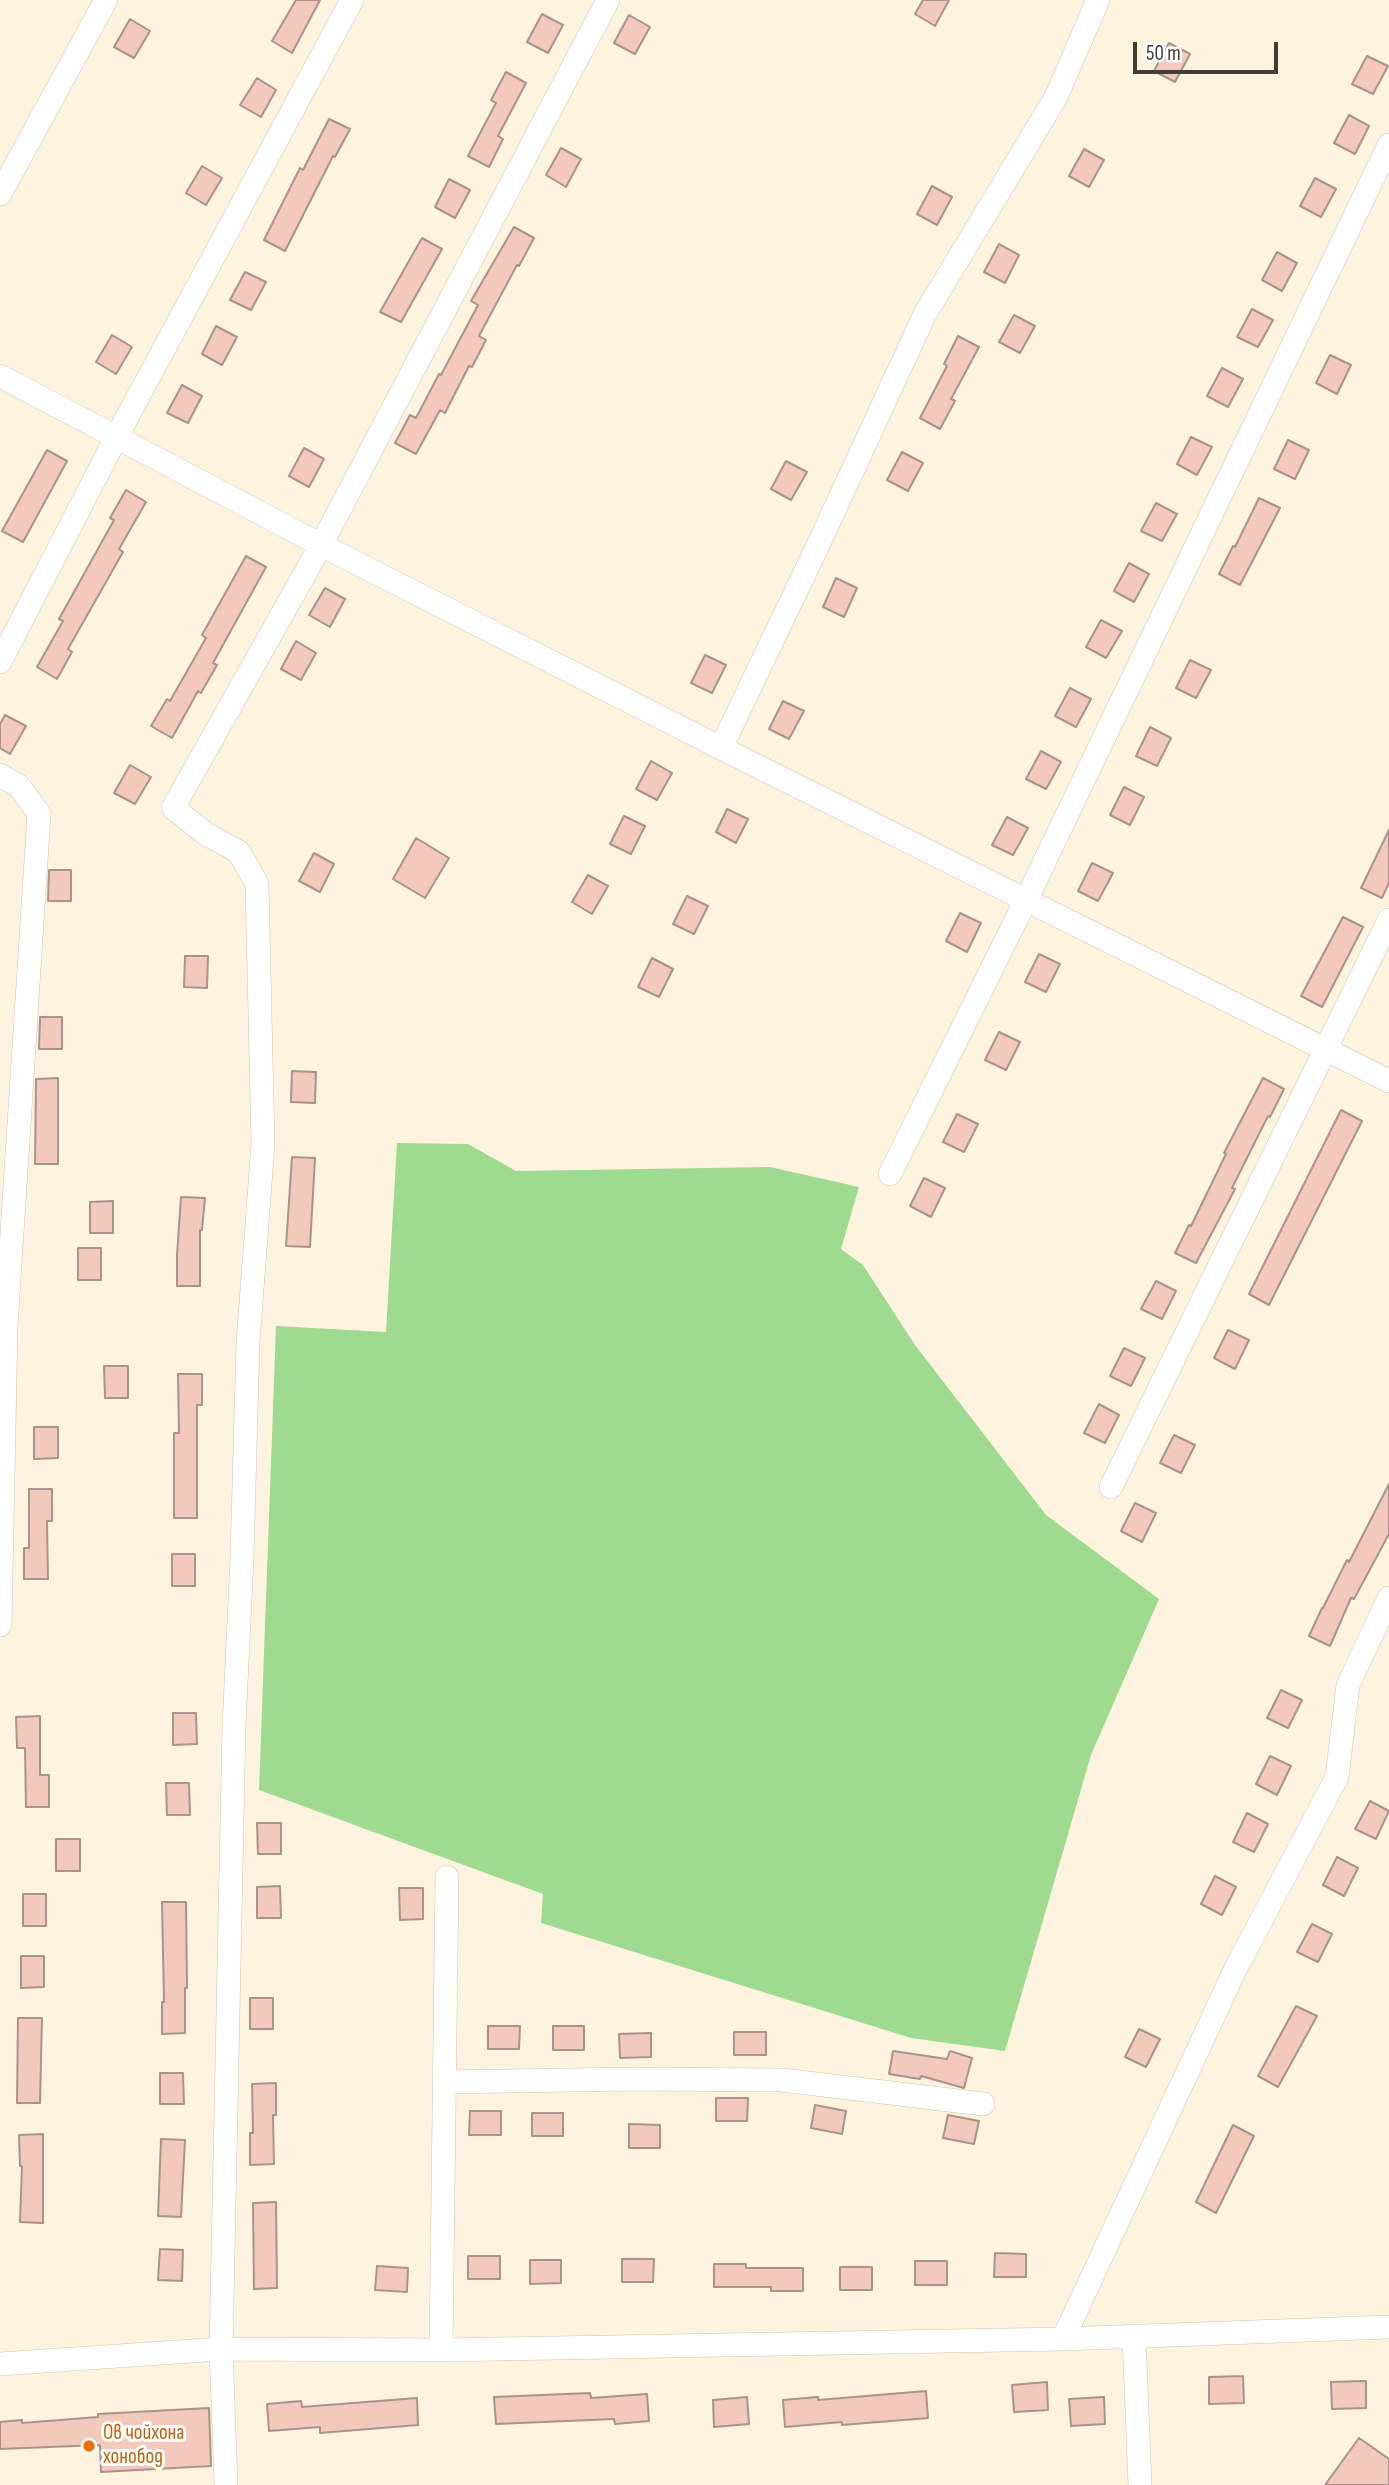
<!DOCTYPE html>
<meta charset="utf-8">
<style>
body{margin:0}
#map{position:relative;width:1389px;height:2485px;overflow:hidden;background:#fdf3df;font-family:"Sofia Sans Condensed",sans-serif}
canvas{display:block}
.scale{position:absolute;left:1133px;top:42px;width:145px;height:32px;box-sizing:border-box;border:4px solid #403d35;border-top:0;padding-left:9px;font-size:21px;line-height:24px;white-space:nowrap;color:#403d35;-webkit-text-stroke:5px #fff;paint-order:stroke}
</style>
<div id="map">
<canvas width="1389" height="2485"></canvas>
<div class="scale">50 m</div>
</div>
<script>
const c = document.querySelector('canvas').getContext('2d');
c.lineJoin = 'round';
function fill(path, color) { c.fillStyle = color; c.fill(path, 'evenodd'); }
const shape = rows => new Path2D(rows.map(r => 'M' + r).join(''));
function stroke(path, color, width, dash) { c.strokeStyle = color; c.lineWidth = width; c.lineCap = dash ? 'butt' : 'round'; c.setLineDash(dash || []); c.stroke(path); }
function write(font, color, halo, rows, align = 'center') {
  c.font = font + ' "Sofia Sans Condensed",sans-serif'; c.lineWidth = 6; c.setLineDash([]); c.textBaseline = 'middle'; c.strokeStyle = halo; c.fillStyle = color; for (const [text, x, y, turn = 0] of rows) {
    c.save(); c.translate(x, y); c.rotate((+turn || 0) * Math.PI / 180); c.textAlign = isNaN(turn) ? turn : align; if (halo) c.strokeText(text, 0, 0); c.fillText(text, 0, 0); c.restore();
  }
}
fill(shape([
 [397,1143,468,1144,516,1171,770,1167,859,1187,841,1249,863,1265,915,1345,1046,1515,1159,1599,1091,1755,1005,2051,911,2038,541,1923,543,1894,259,1790,276,1326,386,1332]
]), '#9eda90');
const building = shape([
 [296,0,320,0,292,53,272,41,296,0],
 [923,0,949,0,935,26,915,14,923,0],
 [542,14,563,25,548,53,527,42,542,14],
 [629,15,650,27,635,54,614,43,629,15],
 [130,19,150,31,134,58,114,47,130,19],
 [1169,43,1190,54,1175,82,1154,71,1169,43],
 [1367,56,1388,66,1373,94,1352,84,1367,56],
 [506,72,526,83,498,136,503,139,489,167,468,156,496,103,491,100,506,72],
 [257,78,276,90,261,117,240,105,257,78],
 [1349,115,1369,126,1355,154,1334,143,1349,115],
 [329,119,350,129,335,157,333,156,285,251,264,240,300,168,303,170,329,119],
 [561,148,581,159,566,187,546,175,561,148],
 [1084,149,1104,160,1089,187,1069,176,1084,149],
 [202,166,222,178,206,205,186,193,202,166],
 [1315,178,1336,189,1321,217,1300,206,1315,178],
 [449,179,470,190,455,218,435,207,449,179],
 [932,186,952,197,937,225,917,214,932,186],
 [514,227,534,238,519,266,517,265,479,336,486,340,472,367,469,366,445,413,440,410,416,454,395,443,410,415,416,418,439,374,441,375,478,305,471,301,514,227],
 [422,238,442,249,401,322,380,312,422,238],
 [999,244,1019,255,1005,283,984,272,999,244],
 [1277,252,1297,263,1282,291,1262,280,1277,252],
 [245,272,266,282,251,310,230,300,245,272],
 [1252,309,1273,320,1258,347,1237,337,1252,309],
 [1014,315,1035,326,1020,353,999,342,1014,315],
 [216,326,237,337,222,365,202,354,216,326],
 [112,335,132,347,116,374,96,362,112,335],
 [958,336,979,347,951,399,955,401,940,429,920,418,947,366,944,364,958,336],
 [1330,355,1351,365,1337,394,1316,383,1330,355],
 [1222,368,1243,379,1228,407,1207,396,1222,368],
 [182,385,202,396,188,423,167,413,182,385],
 [1191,437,1212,447,1197,475,1177,464,1191,437],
 [1288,440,1309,450,1295,479,1274,469,1288,440],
 [304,448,324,459,309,487,289,476,304,448],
 [47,450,67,461,23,542,2,531,47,450],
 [902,452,923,463,908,491,887,480,902,452],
 [786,461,807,472,791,500,771,489,786,461],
 [126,490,146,502,119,549,123,552,68,649,72,652,57,679,37,667,63,621,59,619,114,520,110,518,126,490],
 [1259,498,1280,508,1240,585,1219,574,1233,546,1235,547,1259,498],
 [1156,503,1177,514,1162,541,1141,531,1156,503],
 [246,556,266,567,213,663,217,665,201,693,198,691,172,738,151,726,167,699,170,701,206,638,202,635,246,556],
 [1129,563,1149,574,1134,602,1114,591,1129,563],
 [836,578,857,588,844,617,823,607,836,578],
 [325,588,345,599,330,627,309,615,325,588],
 [1101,620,1122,631,1106,658,1086,647,1101,620],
 [296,641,316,653,301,680,281,669,296,641],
 [705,655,726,665,712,693,691,683,705,655],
 [1190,660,1211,670,1196,698,1176,688,1190,660],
 [1070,688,1091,699,1076,727,1055,716,1070,688],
 [783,701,804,711,789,739,769,729,783,701],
 [5,715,26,726,10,754,0,748,0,724,5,715],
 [1150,727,1171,738,1157,766,1136,756,1150,727],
 [1041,751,1061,762,1046,789,1026,779,1041,751],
 [651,761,672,773,657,800,636,789,651,761],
 [130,765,151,777,135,804,114,793,130,765],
 [1124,787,1144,797,1130,825,1110,815,1124,787],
 [727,809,748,819,736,843,716,832,727,809],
 [624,816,645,826,631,854,610,844,624,816],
 [1007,817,1028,828,1013,855,992,845,1007,817],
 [1389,830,1389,883,1382,898,1361,888,1389,830],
 [416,838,449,858,425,898,393,879,416,838],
 [314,853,334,864,320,892,299,881,314,853],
 [1092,863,1113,873,1098,901,1078,891,1092,863],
 [49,870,71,870,71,901,48,901,49,870],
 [588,875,608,886,592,914,572,902,588,875],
 [687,896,708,906,694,934,673,924,687,896],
 [960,913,981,923,967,952,946,941,960,913],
 [1343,917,1363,927,1322,1007,1301,996,1343,917],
 [1039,954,1060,964,1046,992,1025,982,1039,954],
 [185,956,208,956,207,988,184,987,185,956],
 [652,958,673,969,659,997,638,987,652,958],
 [40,1017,62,1017,62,1049,39,1049,40,1017],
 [999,1032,1020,1042,1006,1070,985,1060,999,1032],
 [292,1071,316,1072,315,1103,291,1102,292,1071],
 [58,1078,58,1164,35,1164,36,1079,58,1078],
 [1263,1078,1284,1089,1270,1117,1268,1116,1232,1188,1235,1189,1196,1263,1175,1253,1189,1225,1191,1226,1226,1154,1224,1153,1263,1078],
 [1341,1110,1362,1121,1269,1305,1249,1294,1341,1110],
 [957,1114,978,1124,964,1152,943,1142,957,1114],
 [292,1157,315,1158,310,1247,286,1246,292,1157],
 [924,1178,945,1188,931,1217,910,1206,924,1178],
 [181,1197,205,1198,202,1230,200,1230,200,1286,177,1286,177,1255,181,1197],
 [113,1201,113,1233,90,1233,90,1202,113,1201],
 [78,1248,101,1248,101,1280,78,1280,78,1248],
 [1156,1281,1176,1291,1162,1319,1141,1309,1156,1281],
 [1228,1330,1249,1340,1235,1369,1214,1358,1228,1330],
 [1124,1348,1145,1358,1131,1386,1110,1376,1124,1348],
 [104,1366,128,1366,128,1398,105,1398,104,1366],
 [178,1374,202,1374,202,1405,197,1405,197,1518,174,1518,174,1433,179,1433,178,1374],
 [1099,1404,1119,1415,1105,1443,1084,1433,1099,1404],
 [34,1427,58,1427,58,1458,34,1459,34,1427],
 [1174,1435,1195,1445,1181,1473,1160,1463,1174,1435],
 [1389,1484,1389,1534,1354,1599,1351,1598,1330,1646,1309,1636,1322,1608,1323,1608,1347,1560,1349,1562,1389,1484],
 [29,1489,52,1489,52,1521,47,1521,48,1579,24,1579,24,1548,29,1548,29,1489],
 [1135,1503,1156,1513,1142,1542,1121,1531,1135,1503],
 [172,1554,195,1554,195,1586,172,1586,172,1554],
 [1281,1690,1302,1700,1288,1728,1267,1718,1281,1690],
 [173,1713,196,1713,197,1744,173,1745,173,1713],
 [40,1716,40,1775,49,1775,49,1807,26,1807,25,1748,17,1748,16,1717,40,1716],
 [1270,1756,1291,1766,1277,1795,1256,1784,1270,1756],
 [166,1783,189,1783,190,1815,167,1815,166,1783],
 [1370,1801,1389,1811,1376,1839,1355,1829,1370,1801],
 [1247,1813,1268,1824,1254,1852,1233,1842,1247,1813],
 [257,1823,281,1823,281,1854,258,1854,257,1823],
 [56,1839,80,1839,80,1871,56,1871,56,1839],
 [1337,1857,1358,1868,1344,1896,1323,1885,1337,1857],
 [1215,1876,1236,1887,1222,1915,1201,1904,1215,1876],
 [280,1886,281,1918,257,1918,257,1887,280,1886],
 [399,1888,423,1888,423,1919,400,1920,399,1888],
 [23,1894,46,1894,46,1926,23,1926,23,1894],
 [162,1902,186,1902,187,1988,185,1988,185,2033,162,2034,162,2002,164,2002,162,1902],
 [1312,1924,1332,1934,1318,1962,1297,1952,1312,1924],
 [21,1956,44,1956,44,1987,21,1988,21,1956],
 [250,1998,273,1998,273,2029,250,2029,250,1998],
 [1296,2006,1317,2016,1278,2087,1258,2076,1296,2006],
 [18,2018,42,2018,40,2103,17,2103,18,2018],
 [488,2026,520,2026,519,2049,488,2049,488,2026],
 [553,2026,584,2026,584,2050,553,2050,553,2026],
 [1139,2029,1160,2039,1146,2067,1125,2057,1139,2029],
 [734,2032,766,2032,766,2055,734,2055,734,2032],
 [651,2033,651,2057,620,2058,619,2034,651,2033],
 [893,2051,947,2059,950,2051,972,2058,964,2088,921,2076,920,2079,889,2074,893,2051],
 [160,2073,183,2073,184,2104,160,2104,160,2073],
 [276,2083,276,2115,273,2115,274,2164,250,2165,250,2133,253,2133,252,2084,276,2083],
 [716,2098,748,2098,747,2121,716,2121,716,2098],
 [815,2105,846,2111,842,2134,811,2128,815,2105],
 [470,2111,501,2111,501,2135,469,2135,470,2111],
 [532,2113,563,2113,563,2136,532,2136,532,2113],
 [948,2115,979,2121,974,2144,943,2138,948,2115],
 [629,2124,660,2125,660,2148,629,2148,629,2124],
 [1233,2125,1254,2136,1216,2213,1196,2202,1233,2125],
 [43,2134,43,2223,20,2222,22,2166,20,2166,19,2135,43,2134],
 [161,2139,185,2140,181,2217,158,2216,161,2139],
 [276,2202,277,2288,254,2289,253,2203,276,2202],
 [160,2249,183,2250,182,2281,158,2280,160,2249],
 [995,2253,1026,2254,1026,2277,994,2277,995,2253],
 [468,2256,500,2256,500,2279,468,2279,468,2256],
 [622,2259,654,2259,653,2282,622,2282,622,2259],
 [530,2260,561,2260,561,2283,530,2284,530,2260],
 [915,2261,947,2261,947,2285,915,2285,915,2261],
 [714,2264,746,2264,746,2268,803,2268,803,2291,771,2291,771,2287,714,2287,714,2264],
 [377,2266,408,2268,407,2292,375,2290,377,2266],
 [840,2267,872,2267,872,2290,840,2290,840,2267],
 [1243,2376,1244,2403,1209,2404,1209,2377,1243,2376],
 [1366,2381,1366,2408,1332,2409,1331,2382,1366,2381],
 [1047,2382,1048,2410,1014,2412,1012,2385,1047,2382],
 [926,2391,928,2418,842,2425,842,2422,785,2427,783,2400,818,2397,818,2400,926,2391],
 [590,2393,591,2398,647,2394,649,2421,615,2424,614,2419,496,2424,494,2397,590,2393],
 [747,2397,749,2424,714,2427,713,2400,747,2397],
 [1104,2397,1105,2424,1071,2426,1069,2399,1104,2397],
 [417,2398,418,2425,320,2433,320,2427,269,2431,267,2404,301,2401,302,2407,417,2398],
 [209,2408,211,2466,101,2472,100,2445,0,2449,0,2422,22,2420,22,2423,98,2417,98,2414,209,2408],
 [1359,2438,1389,2459,1389,2485,1325,2485,1359,2438]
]);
fill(building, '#f3c9bc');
stroke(building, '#aa938c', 2);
const street = shape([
 [0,194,106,0],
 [0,376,321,545,721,748,1389,1081],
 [0,662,117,436,352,0],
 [721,748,820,541,925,314,1056,97,1098,0],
 [0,775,19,786,39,814,6,1326,0,1625],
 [890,1174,1026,900,1389,145],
 [1111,1487,1389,920],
 [444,2082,633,2079,782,2080,983,2104],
 [1134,2337,1140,2485],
 [1063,2339,1236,1968,1337,1777,1348,1685,1389,1598],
 [441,2350,447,1877],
 [0,2364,221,2349,441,2350,1063,2339,1389,2327],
 [226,2485,221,2349,234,1726,242,1558,248,1342,263,1144,257,884,239,852,206,834,173,808,321,545,608,0]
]);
stroke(street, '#ccc3af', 24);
stroke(street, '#fff', 23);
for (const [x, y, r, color] of [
 [89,2446,7,"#e8710a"]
]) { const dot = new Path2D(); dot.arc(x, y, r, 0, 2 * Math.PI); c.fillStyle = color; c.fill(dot); stroke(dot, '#fff', 2.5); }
write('21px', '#c56008', '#fff', [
 ["Ов чойхона",103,2434],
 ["хонобод",103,2458]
], 'left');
</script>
